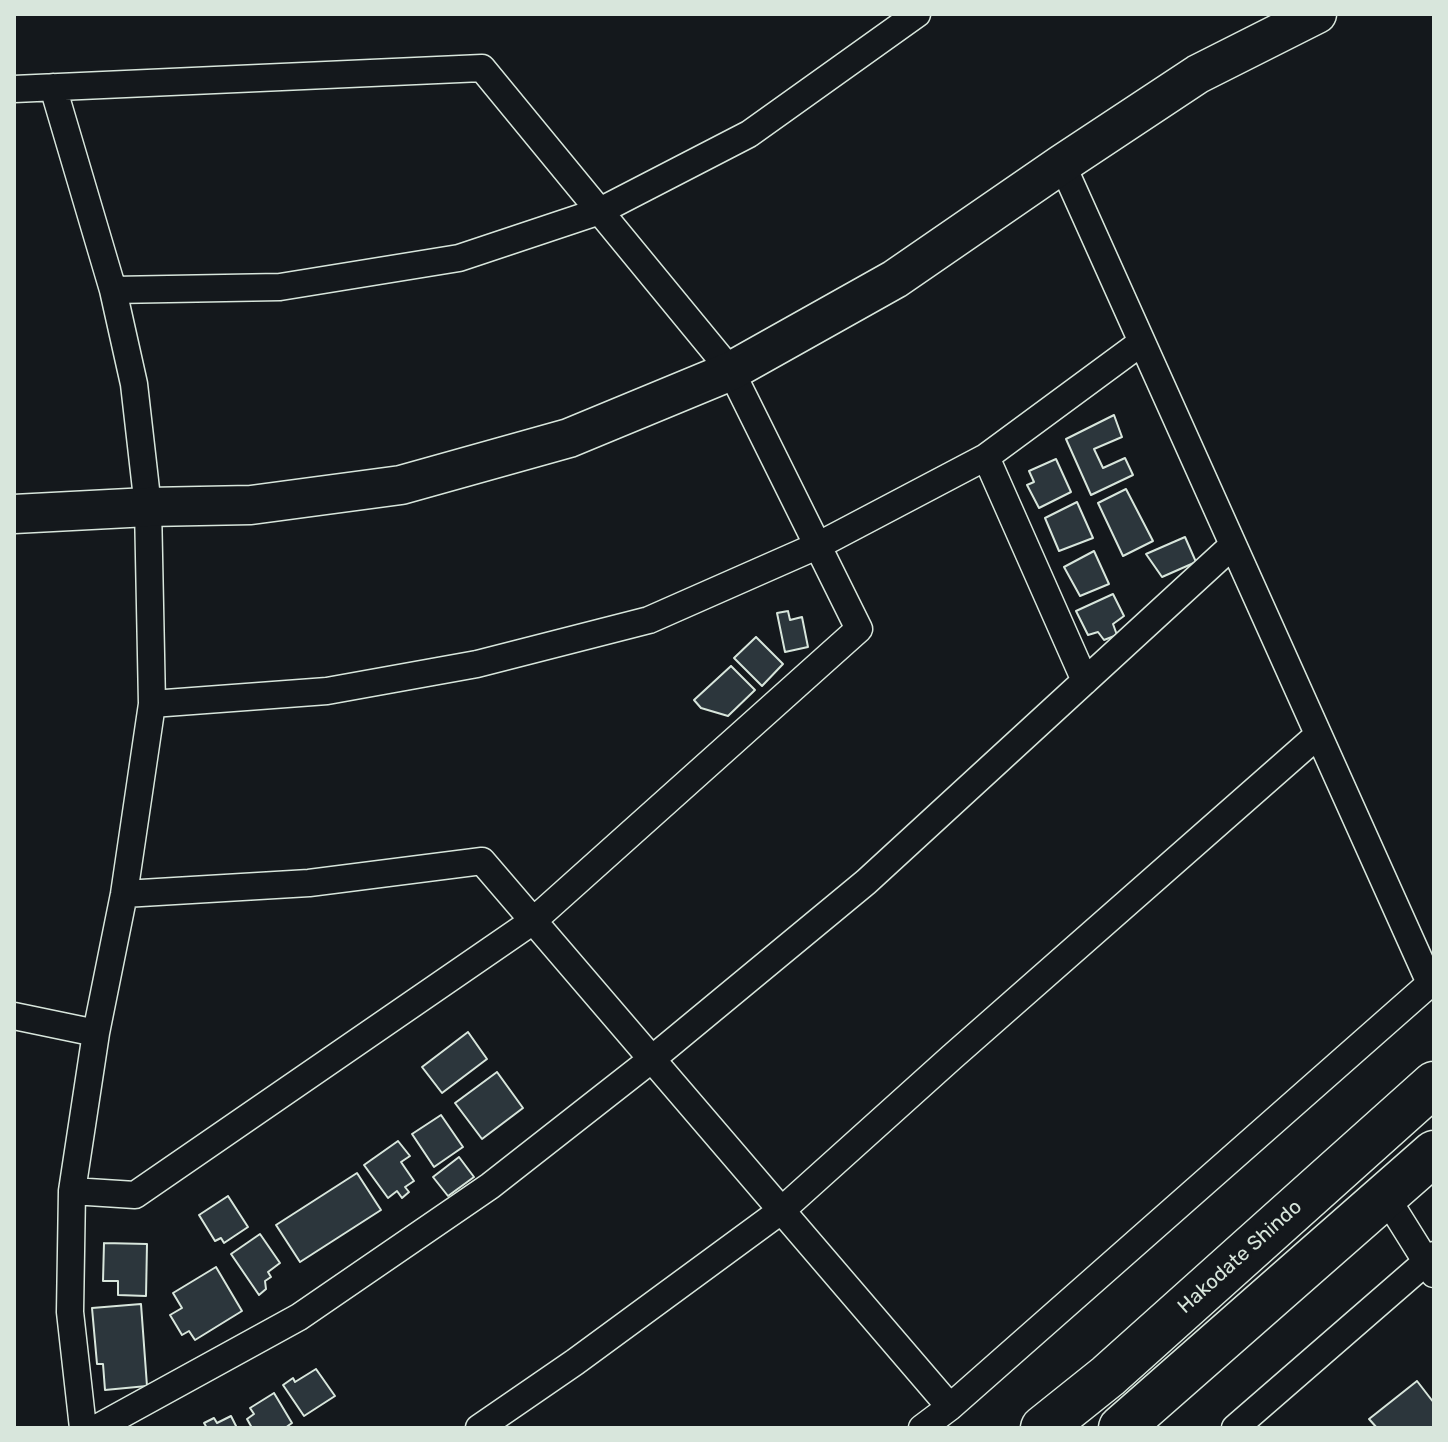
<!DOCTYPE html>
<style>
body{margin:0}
#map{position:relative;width:1448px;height:1442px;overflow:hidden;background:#14181c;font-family:Rubik,sans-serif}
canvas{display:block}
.frame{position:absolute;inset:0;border:16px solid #d8e6dc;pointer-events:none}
</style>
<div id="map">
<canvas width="1448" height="1442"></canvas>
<div class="frame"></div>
</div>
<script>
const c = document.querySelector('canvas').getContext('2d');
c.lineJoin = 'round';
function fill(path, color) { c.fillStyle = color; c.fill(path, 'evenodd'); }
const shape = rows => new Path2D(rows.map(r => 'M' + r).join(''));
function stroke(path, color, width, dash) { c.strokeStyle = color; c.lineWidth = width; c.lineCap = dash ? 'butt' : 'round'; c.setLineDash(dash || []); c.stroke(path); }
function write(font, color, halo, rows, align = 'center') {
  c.font = font + ' Rubik,sans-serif'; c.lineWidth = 6; c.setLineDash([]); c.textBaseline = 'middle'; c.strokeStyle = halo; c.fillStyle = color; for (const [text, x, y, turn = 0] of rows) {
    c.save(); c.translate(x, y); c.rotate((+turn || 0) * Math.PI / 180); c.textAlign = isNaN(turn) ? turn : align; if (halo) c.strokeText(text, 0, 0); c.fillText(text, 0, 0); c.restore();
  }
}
const building = shape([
 [1114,415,1122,437,1094,449,1103,468,1125,458,1133,475,1091,495,1066,439,1114,415],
 [1056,459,1071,492,1039,508,1027,485,1034,482,1029,471,1056,459],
 [1126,489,1153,541,1123,556,1098,503,1126,489],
 [1077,502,1093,538,1059,551,1045,518,1077,502],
 [1185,537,1196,562,1162,577,1146,554,1185,537],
 [1094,551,1109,584,1080,596,1064,567,1094,551],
 [1113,594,1124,616,1113,624,1117,635,1104,640,1098,632,1088,635,1076,611,1113,594],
 [788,611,790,620,802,617,808,647,785,652,777,613,788,611],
 [756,637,783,664,762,686,734,658,756,637],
 [731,666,755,690,728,716,701,708,694,700,731,666],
 [468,1032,487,1059,442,1093,422,1067,468,1032],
 [497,1072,523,1108,482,1139,455,1103,497,1072],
 [441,1115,463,1147,434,1167,412,1134,441,1115],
 [398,1141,410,1156,401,1162,414,1181,405,1187,409,1192,402,1198,397,1191,388,1198,364,1165,398,1141],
 [459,1157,474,1177,448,1196,433,1177,459,1157],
 [357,1173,381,1210,300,1262,276,1225,357,1173],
 [228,1196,248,1227,224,1243,221,1238,215,1241,199,1215,228,1196],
 [260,1234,280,1263,268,1272,271,1277,265,1281,266,1289,259,1295,231,1254,260,1234],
 [104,1243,147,1244,146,1296,118,1295,118,1281,103,1281,104,1243],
 [216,1267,242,1311,195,1340,189,1331,182,1335,170,1315,182,1308,173,1293,216,1267],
 [141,1304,147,1386,105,1390,103,1364,97,1364,92,1308,141,1304],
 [316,1369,335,1396,304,1416,283,1385,293,1378,295,1382,316,1369],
 [1417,1381,1434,1403,1434,1428,1377,1428,1369,1419,1417,1381],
 [274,1393,292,1423,285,1428,252,1428,247,1419,254,1414,250,1408,274,1393],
 [231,1416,237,1428,207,1428,204,1423,214,1418,217,1423,231,1416]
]);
fill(building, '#2c363c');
stroke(building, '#d8e6dc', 2);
const street = shape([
 [53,87,113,290,134,384,148,507,152,704,124,894,96,1033,72,1191,70,1312,83,1428],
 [14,89,482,68,731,371,859,629,533,921,135,1195,72,1191],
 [1062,164,1430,983],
 [113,290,280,287,459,258,600,211,749,134,917,14],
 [986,457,1085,681],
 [152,704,327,691,477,664,649,620,819,545,986,457,1142,342],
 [124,894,309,883,482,861,950,1407],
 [14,1016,96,1033],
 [1386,1197,1434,1274],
 [97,1428,299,1317,490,1186,652,1059,866,882,1233,545],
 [479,1428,575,1362,782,1210,952,1057,1318,735],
 [922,1428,950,1407,1434,980],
 [1235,1428,1434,1255]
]);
const secondary = shape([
 [14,514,148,507,251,505,401,485,569,438,731,371,895,279,1062,164,1198,74,1317,14]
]);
const highway = shape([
 [1043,1428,1108,1376,1434,1084],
 [1121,1428,1434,1153]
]);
stroke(street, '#d8e6dc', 29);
stroke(secondary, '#d8e6dc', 41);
stroke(highway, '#d8e6dc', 47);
stroke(street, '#14181c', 26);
stroke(secondary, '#14181c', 38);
stroke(highway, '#14181c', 44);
write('20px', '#d8e6dc', '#14181c', [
 ["Hakodate Shindo",1240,1257,-42]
]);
</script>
